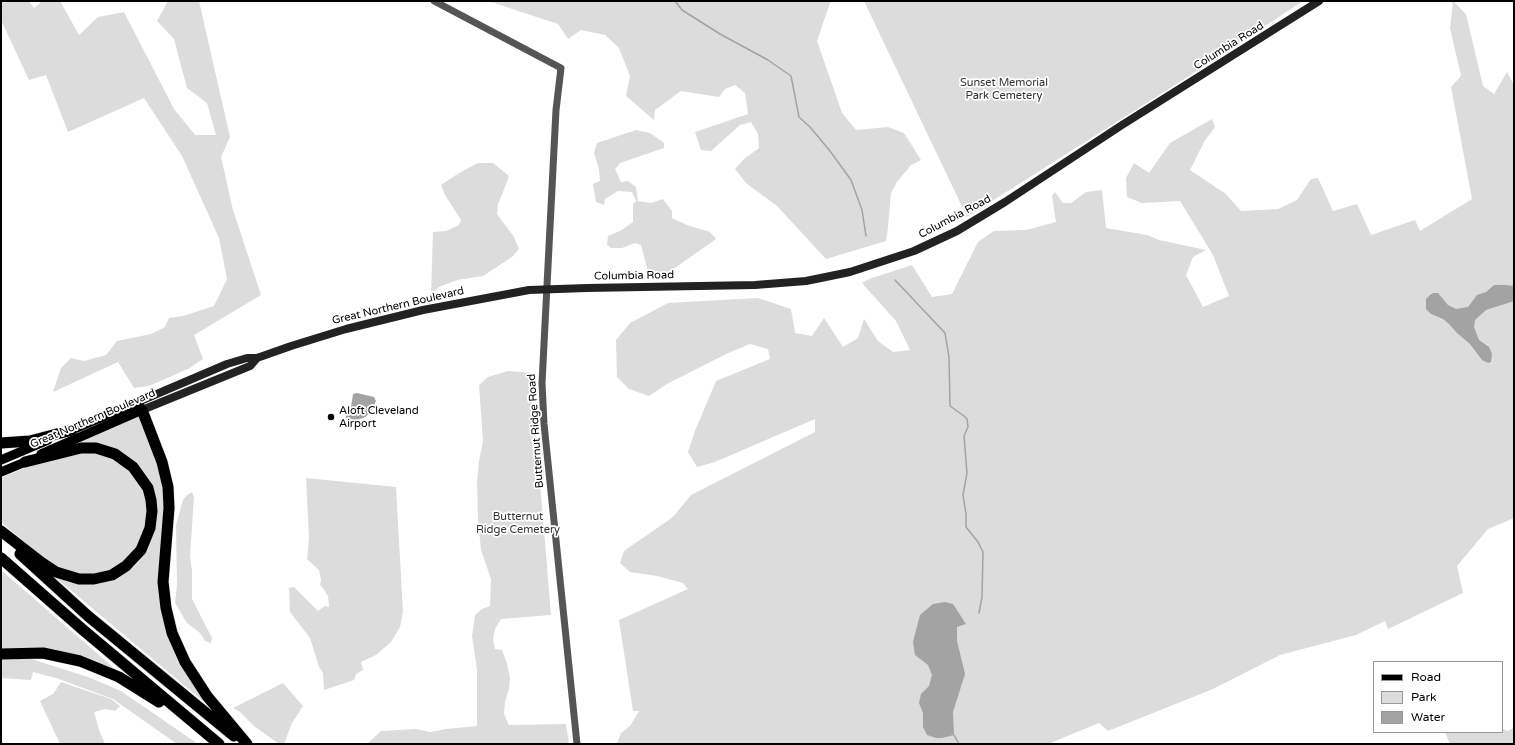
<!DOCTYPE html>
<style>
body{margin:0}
#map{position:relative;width:1515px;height:745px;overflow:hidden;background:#fff;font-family:"Varela Round",sans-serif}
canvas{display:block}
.frame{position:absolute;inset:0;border:2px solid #000;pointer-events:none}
.legend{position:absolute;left:1373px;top:661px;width:130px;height:72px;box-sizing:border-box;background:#fff;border:1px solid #999;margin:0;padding:5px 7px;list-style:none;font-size:12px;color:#000}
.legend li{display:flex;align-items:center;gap:8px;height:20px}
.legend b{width:20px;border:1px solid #999}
</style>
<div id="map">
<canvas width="1515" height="745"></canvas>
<div class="frame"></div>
<ul class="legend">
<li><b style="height:5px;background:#000"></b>Road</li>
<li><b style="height:11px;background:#dcdcdc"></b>Park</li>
<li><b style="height:11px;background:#a3a3a3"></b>Water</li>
</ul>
</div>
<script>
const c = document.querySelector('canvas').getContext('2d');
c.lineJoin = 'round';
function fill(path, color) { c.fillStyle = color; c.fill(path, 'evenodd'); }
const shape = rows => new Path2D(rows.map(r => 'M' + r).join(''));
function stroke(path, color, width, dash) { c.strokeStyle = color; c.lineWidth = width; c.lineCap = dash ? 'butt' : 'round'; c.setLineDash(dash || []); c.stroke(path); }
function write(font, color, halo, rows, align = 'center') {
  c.font = font + ' "Varela Round",sans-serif'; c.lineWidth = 3.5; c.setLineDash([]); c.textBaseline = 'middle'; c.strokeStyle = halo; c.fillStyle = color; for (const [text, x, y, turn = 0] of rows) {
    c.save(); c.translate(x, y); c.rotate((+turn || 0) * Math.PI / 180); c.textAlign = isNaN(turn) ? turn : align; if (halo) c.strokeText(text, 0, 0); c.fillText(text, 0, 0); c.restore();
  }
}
fill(shape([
 [1,1,29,1,34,8,42,1,60,1,79,35,98,17,124,12,174,109,195,135,216,135,207,103,187,88,174,39,157,21,168,1,199,1,230,137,221,157,233,210,261,295,194,335,203,359,188,369,149,386,134,388,118,362,53,392,61,368,71,358,84,361,106,355,117,341,151,334,165,327,169,318,183,316,214,306,227,279,219,238,182,156,144,98,68,132,46,75,29,80,1,20],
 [488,1,834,1,830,3,817,41,842,113,856,130,888,127,904,133,921,160,911,165,897,182,891,193,888,227,886,241,826,259,777,206,746,183,735,169,744,159,759,148,758,134,751,122,740,125,711,151,701,150,695,132,748,114,745,93,735,85,725,89,719,97,681,91,655,110,654,120,626,96,630,76,619,48,605,35,581,30,568,39,558,24],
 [864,1,1303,1,1189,76,967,217],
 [1453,1,1466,14,1483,86,1494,94,1507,72,1514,85,1514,518,1488,529,1457,566,1463,593,1388,629,1385,621,1356,635,1280,655,1213,689,1108,731,1099,723,1048,744,617,744,621,733,630,726,639,711,633,711,619,620,688,589,683,583,657,576,630,572,620,563,624,551,673,517,691,495,815,432,815,419,715,462,697,467,688,452,695,431,716,381,770,359,768,349,750,344,726,354,667,384,649,396,629,389,617,377,616,340,630,323,668,303,758,298,791,309,795,333,812,336,824,318,843,347,858,338,864,319,878,341,893,352,910,350,896,321,862,283,869,279,912,265,932,297,952,294,978,242,994,231,1026,230,1056,222,1052,196,1055,192,1063,203,1071,203,1086,192,1102,190,1106,228,1147,235,1159,240,1206,250,1193,257,1186,275,1203,307,1229,296,1213,255,1180,201,1142,203,1127,197,1126,178,1134,163,1149,173,1170,143,1212,119,1215,127,1204,142,1190,170,1226,194,1241,211,1278,209,1297,200,1311,179,1318,178,1333,211,1357,204,1371,235,1415,220,1420,231,1472,199,1451,87,1461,76,1450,28],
 [636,130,650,133,664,143,664,148,620,163,615,169,621,182,628,181,636,187,638,201,651,203,663,199,672,211,672,218,687,225,710,232,716,239,672,270,656,276,648,272,641,245,635,243,622,248,611,248,607,245,608,236,622,230,633,222,633,204,636,201,632,192,618,191,605,199,604,205,596,202,593,184,600,181,599,169,594,153,597,143],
 [478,163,493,163,509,176,503,192,498,204,497,214,514,237,519,249,512,257,483,276,457,280,439,287,431,294,433,232,446,231,459,225,461,220,445,195,441,185,459,173],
 [508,371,533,373,535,385,532,386,551,615,501,619,495,629,493,640,495,649,502,650,507,664,510,678,509,689,505,702,504,714,509,725,566,724,569,744,367,744,381,731,416,729,430,732,446,729,477,726,477,670,472,636,475,615,482,609,490,606,491,579,481,550,478,519,477,482,479,461,483,441,479,385,488,377],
 [139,416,159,469,164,499,165,614,210,707,55,577,84,583,104,582,120,576,133,568,142,558,152,536,156,508,125,456,80,445,80,442],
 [95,451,119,462,131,471,141,484,146,500,148,516,147,529,134,554,116,568,96,574,81,575,64,571,49,562,1,522,1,478,44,460],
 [306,478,396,487,403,612,400,627,391,642,376,655,361,662,363,670,356,674,354,680,324,690,323,673,319,667,310,638,290,612,289,588,294,587,318,611,325,606,329,607,328,596,323,588,320,585,321,580,319,570,307,559,309,539],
 [192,492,194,497,190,556,192,571,192,599,212,638,211,643,205,641,200,633,187,623,175,603,177,585,176,525,183,500,186,496],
 [1,570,122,675,97,665,1,652],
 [28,658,88,677,121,691,198,744,177,744,113,699,56,678,33,672,31,680,1,678,1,660],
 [61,682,111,699,120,706,115,711,105,709,94,712,99,730,105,744,60,744,40,701,53,694],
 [283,683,303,706,292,723,284,744,279,744,254,726,240,712,233,708],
 [1502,728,1507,731,1514,728,1514,744,1450,744,1445,732,1502,732]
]), '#dcdcdc');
fill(shape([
 [1494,285,1505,285,1514,286,1514,301,1486,310,1475,320,1474,327,1479,340,1489,347,1492,354,1491,362,1488,363,1482,360,1470,344,1457,333,1449,324,1443,319,1431,314,1426,309,1426,299,1430,295,1433,293,1438,293,1448,305,1456,309,1468,307,1477,295,1486,292],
 [357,393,374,397,376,401,370,413,365,417,355,421,349,422,346,417,346,412,351,407,353,394],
 [945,602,953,604,966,624,957,627,957,641,965,674,953,712,954,735,942,738,936,738,927,735,923,727,923,713,919,703,921,694,929,686,932,675,928,665,915,655,913,642,920,615,933,604]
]), '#a3a3a3');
stroke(shape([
 [675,1,682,10,720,34,768,60,791,76,799,117,810,127,830,151,851,180,862,210,866,236],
 [895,280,945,333,949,357,950,406,964,416,967,419,968,427,964,436,967,473,963,495,966,514,966,527,978,542,983,552,982,597,979,613],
 [954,735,959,744]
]), '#a3a3a3', 1.5);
const primary = shape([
 [41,454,142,410,138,402,67,432],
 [1,460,48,440],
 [1,472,30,460]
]);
const motorway = shape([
 [142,410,162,462,168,487,169,508,163,582,166,608,172,633,185,662,207,696,247,744],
 [1,443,30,441,72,430],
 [1,531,41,562,56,572,79,579,94,579,112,575,126,566,141,550,150,528,152,511,151,500,148,488,133,467,115,454,96,448,81,448,25,462],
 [20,554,88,616,234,736],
 [1,558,82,629,219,744],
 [1,654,43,653,80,661,119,677,159,702]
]);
stroke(primary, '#dbdbdb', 10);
stroke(motorway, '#dbdbdb', 12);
stroke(shape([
 [434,1,561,68,556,110,542,383,544,424,577,744]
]), '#555', 7);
stroke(shape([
 [138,402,227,364,247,358,257,358,291,346,346,329,423,310,529,290,587,288,755,285,806,281,850,272,914,251,957,231,1005,202,1122,125,1319,1],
 [142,410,250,366,257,358]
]), '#222', 8);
stroke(primary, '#000', 9);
stroke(motorway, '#000', 11);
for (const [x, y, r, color] of [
 [331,417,4,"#000"]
]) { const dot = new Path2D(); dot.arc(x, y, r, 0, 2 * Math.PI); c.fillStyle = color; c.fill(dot); stroke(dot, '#fff', 1.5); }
write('11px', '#000', '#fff', [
 ["Columbia Road",1229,46,-32],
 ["Columbia Road",955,217,-28],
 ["Columbia Road",634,276,-1],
 ["Great Northern Boulevard",398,306,-13],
 ["Great Northern Boulevard",93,419,-23],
 ["Butternut Ridge Road",536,431,-94]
]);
write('11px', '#333', '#fff', [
 ["Sunset Memorial",1004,83],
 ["Park Cemetery",1004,96],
 ["Butternut",518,517],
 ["Ridge Cemetery",518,530]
]);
write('11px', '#000', '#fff', [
 ["Aloft Cleveland",339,411],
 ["Airport",339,424]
], 'left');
</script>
